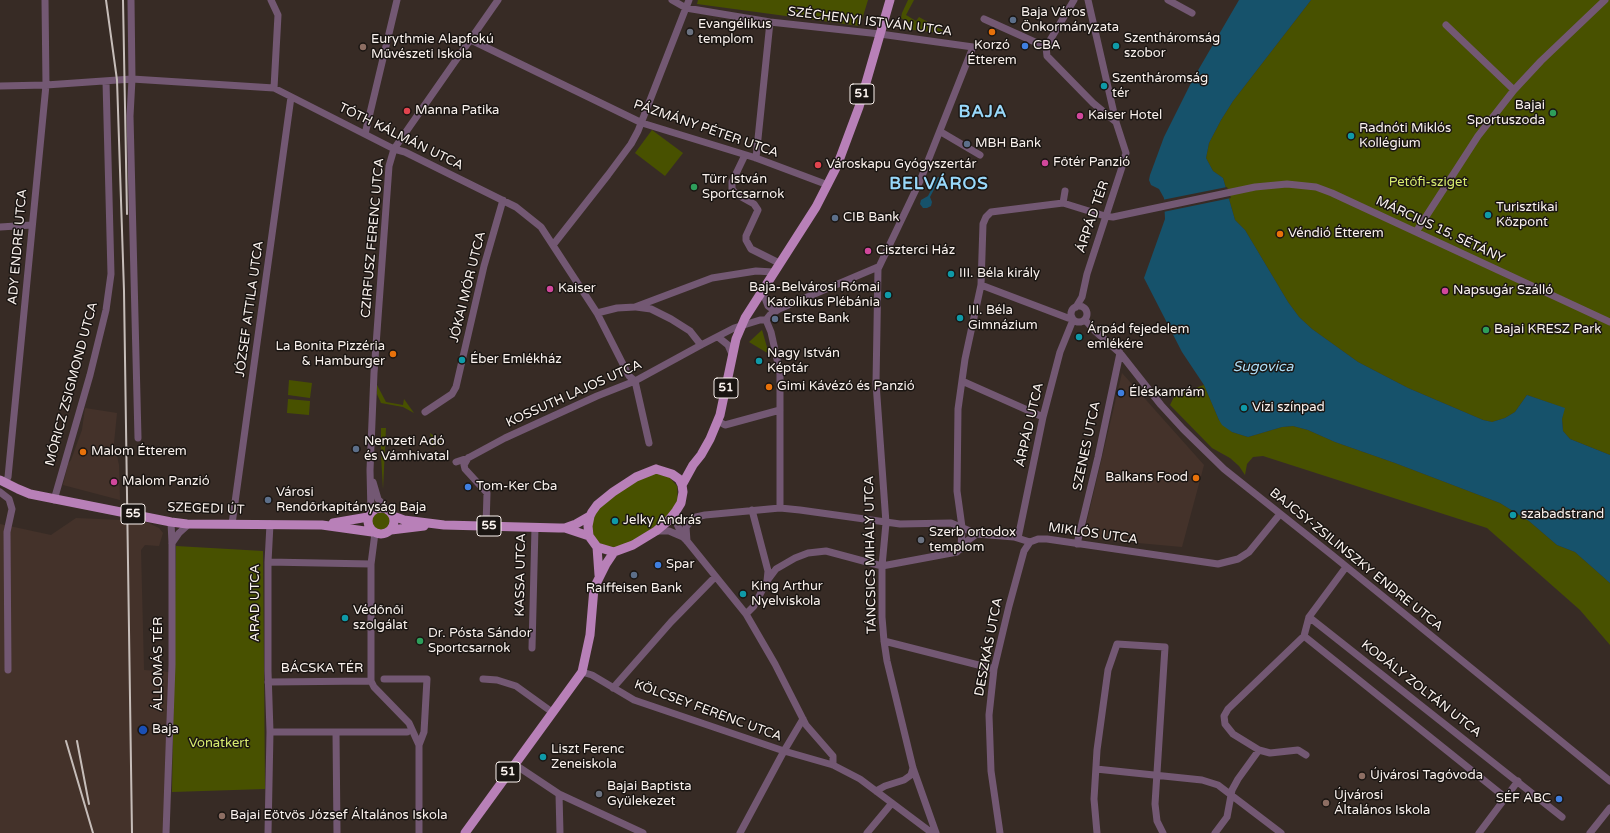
<!DOCTYPE html>
<meta charset="utf-8">
<style>
body{margin:0}
canvas{display:block;background:#372b25}
</style>
<canvas width="1610" height="833"></canvas>
<script>
const c = document.querySelector('canvas').getContext('2d');
c.lineJoin = 'round';
function fill(path, color) { c.fillStyle = color; c.fill(path, 'evenodd'); }
const shape = rows => new Path2D(rows.map(r => 'M' + r).join(''));
function stroke(path, color, width, dash) { c.strokeStyle = color; c.lineWidth = width; c.lineCap = dash ? 'butt' : 'round'; c.setLineDash(dash || []); c.stroke(path); }
function write(font, color, halo, rows, align = 'center') {
  c.font = font + ' "Varela Round",sans-serif'; c.lineWidth = 3; c.setLineDash([]); c.textBaseline = 'middle'; c.strokeStyle = halo; c.fillStyle = color; for (const [text, x, y, turn = 0] of rows) {
    c.save(); c.translate(x, y); c.rotate((+turn || 0) * Math.PI / 180); c.textAlign = isNaN(turn) ? turn : align; if (halo) c.strokeText(text, 0, 0); c.fillText(text, 0, 0); c.restore();
  }
}
fill(shape([
 [1122,373,1204,465,1182,547,1083,538],
 [85,408,117,413,114,443,119,465,120,500,63,485,68,464,71,460,82,430],
 [76,518,144,521,159,528,163,533,159,546,145,545,141,550,144,670,170,672,166,833,0,833,0,524,51,535]
]), '#44322a');
fill(shape([
 [698,0,868,0,860,26,697,4],
 [908,0,914,0,906,15,916,21,919,17,949,34,905,29,907,22,901,18,902,13],
 [1311,0,1610,0,1610,455,1570,439,1563,431,1562,419,1564,408,1527,395,1515,412,1505,418,1492,422,1483,420,1408,388,1358,362,1312,329,1299,317,1288,302,1245,230,1235,220,1223,178,1213,171,1206,158,1209,143,1221,120,1233,101],
 [652,130,683,153,665,176,635,153],
 [762,330,769,354,749,342],
 [289,380,312,383,310,398,288,395],
 [377,385,386,402,403,405,404,399,414,413,403,407,381,403,377,394],
 [1204,385,1219,420,1232,432,1248,437,1282,427,1293,426,1308,430,1335,442,1395,463,1500,503,1529,521,1557,545,1575,552,1610,583,1610,645,1580,610,1487,528,1263,456,1253,457,1247,464,1245,475,1239,466,1230,458,1212,448,1170,405,1175,395],
 [288,399,310,401,309,415,287,413],
 [381,428,386,428,383,489,381,455],
 [430,433,443,443,433,447],
 [656,473,669,477,677,486,678,503,674,510,654,528,621,548,599,545,591,533,593,517,599,508,614,496,638,480],
 '372 521a9 9 0 1 1 18 0a9 9 0 1 1-18 0Z',
 [176,546,263,551,265,789,172,792]
]), '#485100');
fill(shape([
 [1239,0,1311,0,1233,101,1221,120,1209,143,1206,158,1213,171,1223,178,1235,220,1245,230,1288,302,1299,317,1312,329,1358,362,1408,388,1483,420,1492,422,1505,418,1515,412,1527,395,1565,408,1562,419,1563,431,1570,439,1610,455,1610,583,1575,552,1557,545,1529,521,1500,503,1395,463,1335,442,1308,430,1293,426,1282,427,1248,437,1232,432,1222,425,1219,420,1204,385,1182,352,1144,278,1165,219,1164,198,1159,189,1151,185,1149,180,1150,175,1164,137,1193,79],
 [938,177,940,178,930,197,932,202,931,206,927,208,923,208,920,204,921,200,928,196]
]), '#16526b');
fill(shape([
 [1227,187,1231,198,1163,212,1162,200]
]), '#372b25');
stroke(shape([
 [131,0,132,79,130,116,138,438],
 [271,0,278,15,274,88],
 [672,0,686,8,770,22,880,34,973,47,920,181,878,269,876,383,886,523,882,566,882,617,884,641,887,661,913,768,936,833],
 [1074,0,1046,47,1047,56,1093,103,1116,122],
 [1168,0,1192,13],
 [984,19,1046,47],
 [1446,25,1514,90],
 [471,40,642,123,756,158,828,185],
 [0,86,46,85,132,79,274,88,394,149,405,152,516,207,541,227,597,313,629,376,635,381,649,443],
 [941,132,980,155],
 [365,134,397,0],
 [745,155,732,182,732,189,736,194,754,204,758,210,746,236,746,240,751,249,779,263],
 [756,158,770,22],
 [1063,203,1065,191],
 [0,227,32,225],
 [1416,232,1478,136,1514,90,1541,61,1605,0],
 [553,245,608,175,631,144,638,131,689,0],
 [981,285,1068,318,1072,317],
 [762,290,768,306,772,309,779,309],
 '1071 314a8 8 0 1 1 16 0a8 8 0 1 1-16 0Z',
 [636,307,651,309,671,319,690,331,701,345],
 [1076,307,1082,297,1087,274,1123,164,1126,153,1116,122,1088,0],
 [597,313,617,308,635,307,712,278,756,271,773,272],
 [766,320,771,332,780,373,780,508],
 [766,320,770,315,779,309,878,267],
 [1085,320,1095,331,1120,353,1161,405,1183,429,1224,469,1332,555,1610,781],
 [718,337,728,345,732,354],
 [962,381,1043,417],
 [425,412,452,394,456,387,484,266,503,200],
 [718,421,725,425,780,410],
 [468,458,464,465,465,469,487,493,486,526],
 [456,462,468,458,505,438,597,396,635,381,701,345,734,328,760,320,766,320],
 [373,482,378,499,389,511],
 [5,483,8,477,46,85,45,0],
 [0,492,9,499,12,509,7,532,8,670],
 [54,500,90,375,106,310,111,274,106,81],
 [676,511,676,522,683,537],
 [371,513,370,470,374,373,389,166,394,149,498,0],
 [232,524,291,97],
 [657,531,669,531,683,537,687,541,746,614,775,664,806,725,833,756,833,765],
 [375,533,371,564,371,681,374,687,409,723,419,745,419,833],
 [1018,538,1043,417,1060,352,1073,320],
 [687,541,686,527,690,522,696,517,705,515,780,508,800,510,900,524,951,523,977,534,1014,537,1030,542,1038,539,1047,539,1218,564,1238,559,1249,552,1280,514],
 [172,543,179,533,189,524],
 [1077,544,1098,457,1120,353],
 [961,549,962,527,957,491,958,409,965,359,981,285,983,224,986,217,991,212,1063,203,1105,216,1113,217,1255,187,1287,184,1316,187,1332,193,1610,322],
 [268,562,371,564],
 [767,581,776,569,795,558,808,553,826,551,882,566,957,552,967,541,977,534],
 [746,614,754,606,767,581,768,571,752,510],
 [1309,617,1562,817],
 [1304,636,1506,798],
 [884,641,994,669],
 [532,648,535,527],
 [582,672,592,675,634,700,784,751,833,765,860,779,932,833],
 [384,679,427,679,424,732,419,745],
 [483,679,497,680,516,686,552,712],
 [268,682,371,681],
 [613,688,671,622,715,577],
 [270,732,407,732],
 [336,732,337,833],
 [1306,755,1298,750,1270,753,1259,750,1233,734,1225,724,1224,716,1228,709,1304,636,1309,617,1346,567],
 [514,764,559,794,643,833],
 [1096,769,1202,780,1218,785,1281,833],
 [876,791,885,786,904,780,911,775,913,768],
 [559,794,560,833],
 [166,833,172,665,172,543,171,522],
 [268,833,270,732,268,671,268,562,270,524],
 [740,833,784,751,803,719],
 [867,833,892,803],
 [1000,833,991,771,989,715,994,669,1009,606,1024,551,1030,542],
 [1097,833,1094,799,1097,750,1108,670,1117,644,1165,647,1155,804,1157,821,1163,833],
 [1215,833,1227,817,1232,790,1238,779,1259,750],
 [1479,833,1518,781],
 [1590,833,1610,808]
]), '#735873', 7);
stroke(shape([
 [656,469,672,474,679,479,682,485,683,492,681,503,676,511,668,521,656,531,633,545,614,552,597,547,589,536,588,526,590,516,592,512,597,505,613,492,636,477,656,469],
 [0,480,18,489,30,494,171,522,187,524,322,525,372,532],
 [682,485,693,465,701,455,710,439,720,415,736,339,745,318,816,207,837,166,859,107,890,0],
 '368 521a13 13 0 1 1 26 0a13 13 0 1 1-26 0Z',
 [393,516,404,520,444,525,559,528,565,528,576,524,590,516],
 [333,523,368,517],
 [565,528,589,536],
 [391,530,424,526],
 [597,547,599,575],
 [465,833,582,672,590,635,594,588,606,564,614,552]
]), '#b880b8', 9);
stroke(shape([
 [106,0,117,80,124,291,132,833],
 [123,0,127,214],
 [66,741,93,833],
 [77,741,89,804]
]), '#c6bdb9', 2);
for (const [x, y, r, color] of [
 [1013,20,4,"#5c6f8a"],
 [690,32,4,"#6b7280"],
 [992,32,4,"#e8710a"],
 [1025,46,4,"#3f7fe0"],
 [1116,46,4,"#0f9aa8"],
 [363,47,4,"#8d6e63"],
 [1104,86,4,"#0f9aa8"],
 [407,111,4,"#e0444e"],
 [1553,113,4,"#2e9e5b"],
 [1080,116,4,"#d1479c"],
 [1351,136,4,"#0f9aa8"],
 [967,144,4,"#5c6f8a"],
 [1045,163,4,"#d1479c"],
 [818,165,4,"#e0444e"],
 [694,187,4,"#2e9e5b"],
 [1488,215,4,"#0f9aa8"],
 [835,218,4,"#5c6f8a"],
 [1280,234,4,"#e8710a"],
 [868,251,4,"#d1479c"],
 [951,274,4,"#0f9aa8"],
 [550,289,4,"#d1479c"],
 [1445,291,4,"#d1479c"],
 [888,295,4,"#0f9aa8"],
 [960,318,4,"#0f9aa8"],
 [775,319,4,"#5c6f8a"],
 [1486,330,4,"#2e9e5b"],
 [1079,337,4,"#0f9aa8"],
 [393,354,4,"#e8710a"],
 [462,360,4,"#0f9aa8"],
 [759,361,4,"#0f9aa8"],
 [769,387,4,"#e8710a"],
 [1121,393,4,"#3f7fe0"],
 [1244,408,4,"#0f9aa8"],
 [356,449,4,"#5c6f8a"],
 [83,452,4,"#e8710a"],
 [1196,478,4,"#e8710a"],
 [114,482,4,"#d1479c"],
 [468,487,4,"#3f7fe0"],
 [268,500,4,"#5c6f8a"],
 [1513,515,4,"#0f9aa8"],
 [615,521,4,"#0f9aa8"],
 [921,540,4,"#6b7280"],
 [658,565,4,"#3f7fe0"],
 [634,575,4,"#5c6f8a"],
 [743,594,4,"#0f9aa8"],
 [345,618,4,"#0f9aa8"],
 [420,641,4,"#2e9e5b"],
 [143,730,5,"#1a4fb4"],
 [543,757,4,"#0f9aa8"],
 [1362,776,4,"#8d6e63"],
 [599,794,4,"#6b7280"],
 [1559,799,4,"#3f7fe0"],
 [1326,803,4,"#8d6e63"],
 [222,816,4,"#8d6e63"]
]) { const dot = new Path2D(); dot.arc(x, y, r, 0, 2 * Math.PI); c.fillStyle = color; c.fill(dot); stroke(dot, '#1a1512', 1.5); }
for (const [x, y, w] of [
 [862,94,24],
 [726,388,24],
 [133,514,24],
 [489,526,24],
 [508,772,24]
]) { const box = new Path2D(); box.roundRect(x - w / 2, y - 10, w, 20, 3); c.fillStyle = '#1a1512'; c.fill(box); stroke(box, '#faf2ee', 1); }
write('bold 12px', '#faf2ee', null, [
 ["51",862,94],
 ["51",726,388],
 ["55",133,514],
 ["55",489,526],
 ["51",508,772]
]);
write('13px', '#faf2ee', '#1a1512', [
 ["Baja Város",1021,13],
 ["Önkormányzata",1021,28],
 ["Evangélikus",698,25],
 ["templom",698,40],
 ["Szentháromság",1124,39],
 ["szobor",1124,54],
 ["Eurythmie Alapfokú",371,40],
 ["Művészeti Iskola",371,55],
 ["Korzó",992,46,"center"],
 ["Étterem",992,61,"center"],
 ["CBA",1033,46],
 ["Szentháromság",1112,79],
 ["tér",1112,94],
 ["Bajai",1545,106,"right"],
 ["Sportuszoda",1545,121,"right"],
 ["Manna Patika",415,111],
 ["Kaiser Hotel",1088,116],
 ["Radnóti Miklós",1359,129],
 ["Kollégium",1359,144],
 ["MBH Bank",975,144],
 ["Főtér Panzió",1053,163],
 ["Városkapu Gyógyszertár",826,165],
 ["Türr István",702,180],
 ["Sportcsarnok",702,195],
 ["Turisztikai",1496,208],
 ["Központ",1496,223],
 ["CIB Bank",843,218],
 ["Véndió Étterem",1288,234],
 ["Ciszterci Ház",876,251],
 ["III. Béla király",959,274],
 ["Baja-Belvárosi Római",880,288,"right"],
 ["Katolikus Plébánia",880,303,"right"],
 ["Kaiser",558,289],
 ["Napsugár Szálló",1453,291],
 ["III. Béla",968,311],
 ["Gimnázium",968,326],
 ["Erste Bank",783,319],
 ["Árpád fejedelem",1087,330],
 ["emlékére",1087,345],
 ["Bajai KRESZ Park",1494,330],
 ["La Bonita Pizzéria",385,347,"right"],
 ["& Hamburger",385,362,"right"],
 ["Nagy István",767,354],
 ["Képtár",767,369],
 ["Éber Emlékház",470,360],
 ["Gimi Kávézó és Panzió",777,387],
 ["Éléskamrám",1129,393],
 ["Vízi színpad",1252,408],
 ["Nemzeti Adó",364,442],
 ["és Vámhivatal",364,457],
 ["Malom Étterem",91,452],
 ["Balkans Food",1188,478,"right"],
 ["Malom Panzió",122,482],
 ["Tom-Ker Cba",476,487],
 ["Városi",276,493],
 ["Rendőrkapitányság Baja",276,508],
 ["szabadstrand",1521,515],
 ["Jelky András",623,521],
 ["Szerb ortodox",929,533],
 ["templom",929,548],
 ["Spar",666,565],
 ["King Arthur",751,587],
 ["Nyelviskola",751,602],
 ["Raiffeisen Bank",634,589,"center"],
 ["Védőnői",353,611],
 ["szolgálat",353,626],
 ["Dr. Pósta Sándor",428,634],
 ["Sportcsarnok",428,649],
 ["Baja",152,730],
 ["Liszt Ferenc",551,750],
 ["Zeneiskola",551,765],
 ["Újvárosi Tagóvoda",1370,776],
 ["Bajai Baptista",607,787],
 ["Gyülekezet",607,802],
 ["Újvárosi",1334,796],
 ["Általános Iskola",1334,811],
 ["SÉF ABC",1551,799,"right"],
 ["Bajai Eötvös József Általános Iskola",230,816]
], 'left');
write('13px', '#faf2ee', '#1a1512', [
 ["SZÉCHENYI ISTVÁN UTCA",870,22,7],
 ["PÁZMÁNY PÉTER UTCA",706,129,19],
 ["TÓTH KÁLMÁN UTCA",401,137,26],
 ["ÁRPÁD TÉR",1093,217,-71],
 ["MÁRCIUS 15. SÉTÁNY",1440,230,25],
 ["CZIRFUSZ FERENC UTCA",373,238,-85],
 ["ADY ENDRE UTCA",18,247,-85],
 ["JÓKAI MÓR UTCA",468,287,-76],
 ["JÓZSEF ATTILA UTCA",250,309,-82],
 ["MÓRICZ ZSIGMOND UTCA",72,384,-75],
 ["KOSSUTH LAJOS UTCA",574,394,-24],
 ["ÁRPÁD UTCA",1030,425,-77],
 ["SZENES UTCA",1087,446,-78],
 ["SZEGEDI ÚT",206,509,2],
 ["MIKLÓS UTCA",1093,534,8],
 ["TÁNCSICS MIHÁLY UTCA",871,555,-91],
 ["BAJCSY-ZSILINSZKY ENDRE UTCA",1356,560,39],
 ["KASSA UTCA",521,575,-89],
 ["ARAD UTCA",256,603,-90],
 ["DESZKÁS UTCA",989,647,-79],
 ["ÁLLOMÁS TÉR",159,664,-90],
 ["BÁCSKA TÉR",322,669],
 ["KODÁLY ZOLTÁN UTCA",1421,689,38],
 ["KÖLCSEY FERENC UTCA",708,711,20]
]);
write('13px', '#d8ec6f', '#1a1512', [
 ["Petőfi-sziget",1428,183],
 ["Vonatkert",219,744]
]);
write('italic 14px', '#aedef7', '#1a1512', [
 ["Sugovica",1263,367]
]);
c.letterSpacing = '1px';
write('bold 17px', '#98d8fa', '#1a1512', [
 ["BAJA",983,113],
 ["BELVÁROS",939,185]
]);
c.letterSpacing = '0px';
</script>
